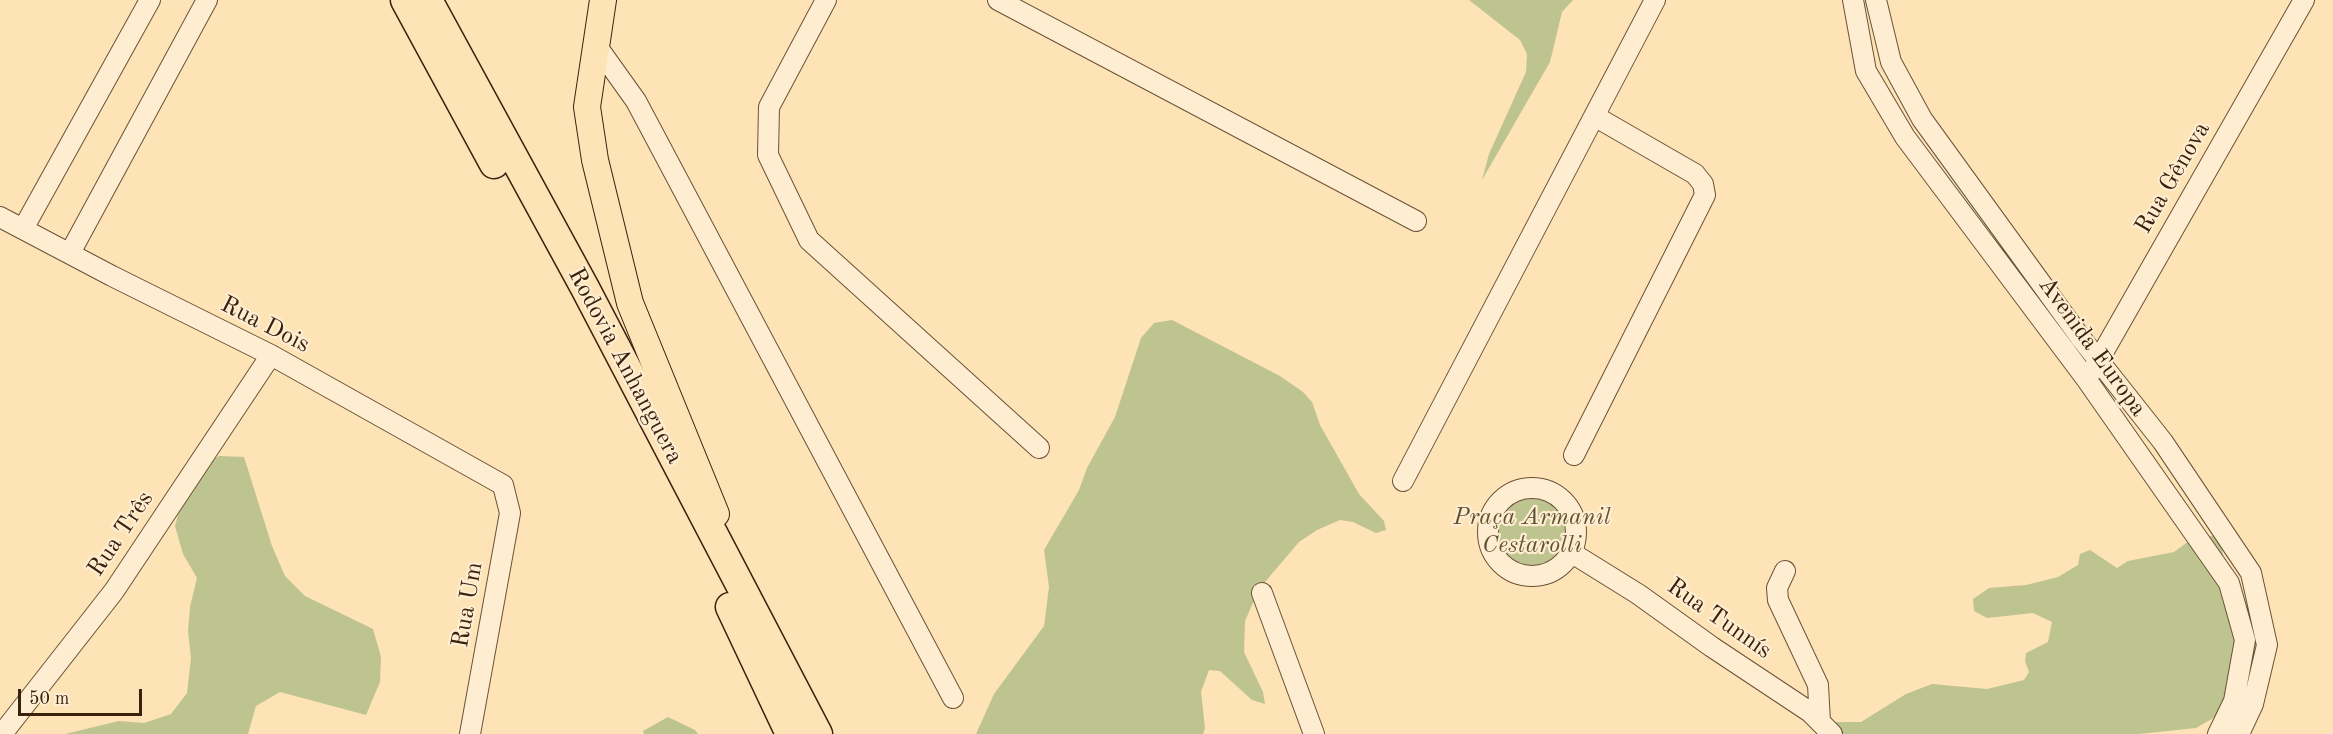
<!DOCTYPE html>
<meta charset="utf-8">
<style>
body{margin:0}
#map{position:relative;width:2333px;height:734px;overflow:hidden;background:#fde3b6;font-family:"Old Standard TT",serif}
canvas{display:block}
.scale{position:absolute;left:18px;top:689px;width:124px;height:27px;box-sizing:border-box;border:3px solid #39210e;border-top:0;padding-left:8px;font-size:18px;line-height:21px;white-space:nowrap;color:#39210e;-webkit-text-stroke:4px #feedd0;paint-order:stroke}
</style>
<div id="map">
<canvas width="2333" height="734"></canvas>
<div class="scale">50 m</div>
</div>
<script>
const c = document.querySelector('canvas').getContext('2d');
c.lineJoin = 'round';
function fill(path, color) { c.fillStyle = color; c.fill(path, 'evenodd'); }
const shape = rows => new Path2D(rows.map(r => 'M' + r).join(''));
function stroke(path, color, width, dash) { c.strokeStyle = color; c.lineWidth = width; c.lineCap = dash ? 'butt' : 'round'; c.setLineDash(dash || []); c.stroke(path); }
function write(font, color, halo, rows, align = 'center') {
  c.font = font + ' "Old Standard TT",serif'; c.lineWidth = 4.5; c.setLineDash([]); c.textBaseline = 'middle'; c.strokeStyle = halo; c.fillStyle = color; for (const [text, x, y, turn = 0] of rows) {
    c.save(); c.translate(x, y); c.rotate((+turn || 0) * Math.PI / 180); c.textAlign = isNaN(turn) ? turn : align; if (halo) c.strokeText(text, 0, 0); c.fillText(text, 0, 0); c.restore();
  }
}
fill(shape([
 [1469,0,1573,0,1562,12,1550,62,1482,180,1489,154,1526,72,1527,54,1520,40],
 [1172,320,1280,376,1303,392,1312,402,1320,425,1359,494,1384,521,1386,530,1376,533,1353,522,1340,520,1317,530,1299,542,1259,589,1245,621,1244,652,1263,692,1265,704,1252,700,1220,671,1209,670,1201,692,1205,728,1203,734,976,734,994,694,1044,626,1049,587,1044,550,1079,490,1087,468,1115,417,1141,338,1154,323],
 [219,456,244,457,272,546,285,576,305,596,373,629,381,657,380,682,366,715,280,692,256,706,248,734,65,734,119,721,144,723,171,714,187,693,191,658,188,632,190,607,197,578,183,554,175,526,184,493,195,470],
 '1492 532a40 40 0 1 1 80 0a40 40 0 1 1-80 0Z',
 [2220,534,2228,592,2256,657,2253,679,2241,696,2219,715,2196,728,2139,734,1836,734,1836,722,1861,722,1906,694,1932,684,1987,689,2024,680,2029,672,2025,661,2026,653,2048,642,2052,622,2033,613,1987,618,1974,611,1973,599,1989,588,2026,585,2058,577,2078,565,2080,554,2090,550,2117,568,2128,561,2174,552,2189,541],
 [668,717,695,730,698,734,644,734,643,731]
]), '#bec48f');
const minor = shape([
 [826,0,769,107,768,155,809,240,1039,448],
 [998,0,1416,221],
 [1853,0,1866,71,1905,137,2087,380,2229,583,2245,640,2234,701,2218,734],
 [1876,0,1891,62,1922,119,2080,337,2163,442,2251,573,2267,645,2253,704,2239,734],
 [596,45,636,101,953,698],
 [0,217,112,276,271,355,503,485,510,513,470,734],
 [23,229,150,0],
 [70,253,207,0],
 [2093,370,2304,0],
 [1574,455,1705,195,1703,184,1695,174,1596,117],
 [1403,481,1655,0],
 '1488 532a44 44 0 1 1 88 0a44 44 0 1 1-88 0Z',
 [1572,553,1638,594,1712,647,1810,712,1832,734],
 [1785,571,1777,588,1778,600,1818,685,1820,722],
 [1262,593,1314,734],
 [2,734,114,591,271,355]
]);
const major = shape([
 [603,0,587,107,595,160,630,303,716,514]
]);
const highway = shape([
 [405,0,494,164],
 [428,0,585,288,818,734],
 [730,607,790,734]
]);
stroke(minor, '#6a5238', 22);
stroke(major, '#39210e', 28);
stroke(highway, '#39210e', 31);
stroke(minor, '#feedd0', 20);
stroke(major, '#fde3b6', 26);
stroke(highway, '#fde3b6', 28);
write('24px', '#39210e', '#feedd0', [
 ["Rua Gênova",2173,178,-60],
 ["Rua Dois",265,325,27],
 ["Avenida Europa",2092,347,54],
 ["Rodovia Anhanguera",625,366,62],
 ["Rua Três",121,534,-56],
 ["Rua Um",468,605,-80],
 ["Rua Tunnís",1719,619,35]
]);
write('italic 24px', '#615235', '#feedd0', [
 ["Praça Armanil",1532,518],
 ["Cestarolli",1532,546]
]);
</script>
